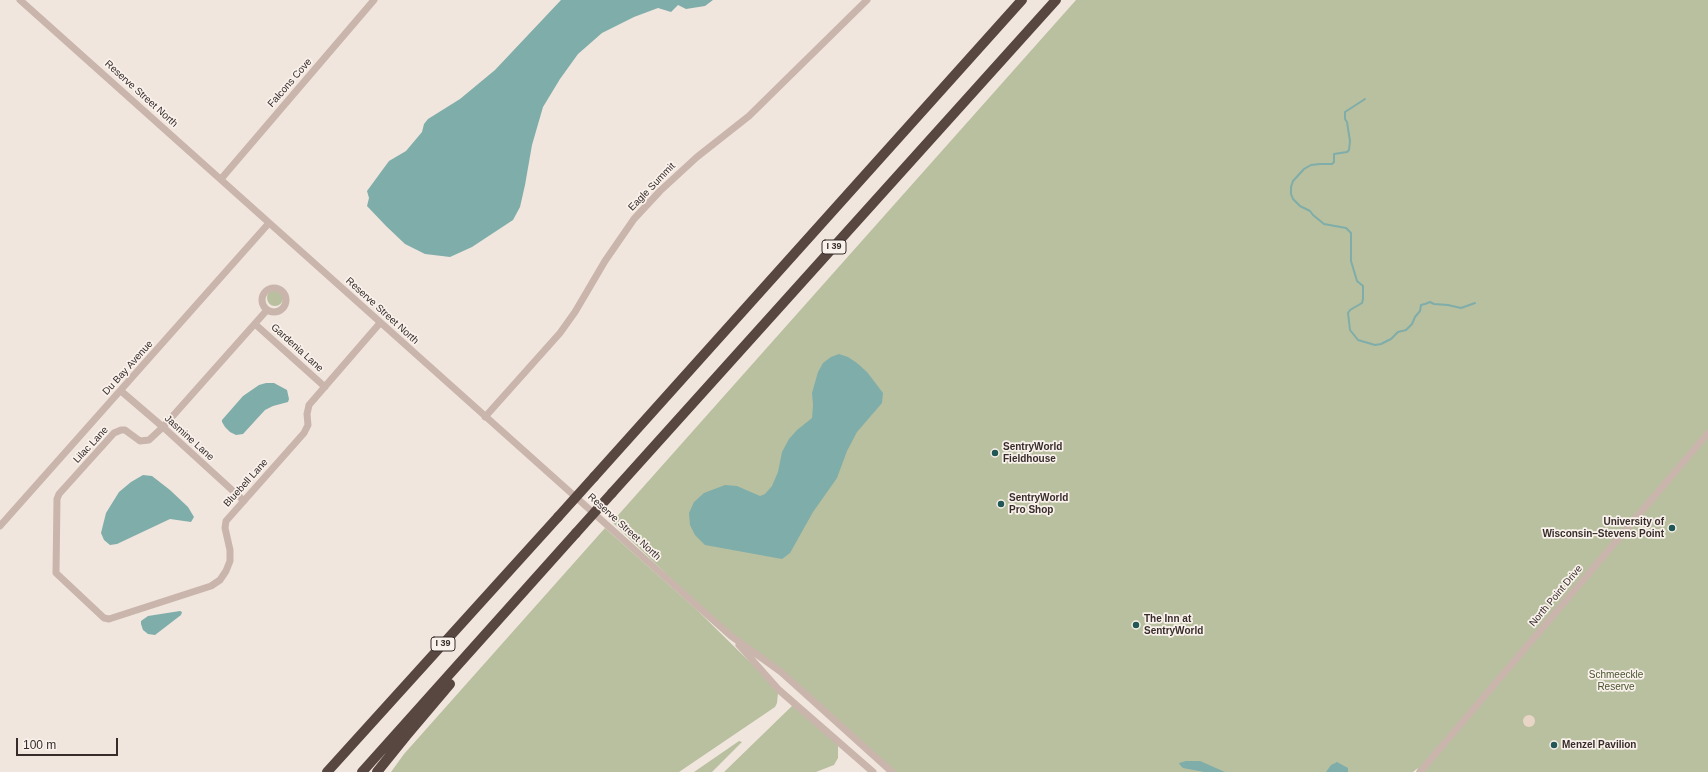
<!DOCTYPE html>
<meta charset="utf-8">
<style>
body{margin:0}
#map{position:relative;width:1708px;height:772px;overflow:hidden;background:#f1e6de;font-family:Helvetica,sans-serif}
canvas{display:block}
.scale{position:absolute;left:16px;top:738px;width:102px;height:18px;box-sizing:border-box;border:2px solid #372c2a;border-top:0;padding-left:5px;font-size:12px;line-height:14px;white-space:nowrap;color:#372c2a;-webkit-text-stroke:3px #f9f1eb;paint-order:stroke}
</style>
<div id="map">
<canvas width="1708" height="772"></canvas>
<div class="scale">100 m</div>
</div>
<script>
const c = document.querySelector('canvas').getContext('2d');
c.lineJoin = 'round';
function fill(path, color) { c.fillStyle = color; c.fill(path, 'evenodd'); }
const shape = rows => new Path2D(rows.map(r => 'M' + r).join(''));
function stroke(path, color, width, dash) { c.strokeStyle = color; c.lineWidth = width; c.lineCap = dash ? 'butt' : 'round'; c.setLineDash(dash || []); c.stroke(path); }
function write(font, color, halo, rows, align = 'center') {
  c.font = font + ' Helvetica,sans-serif'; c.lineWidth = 3.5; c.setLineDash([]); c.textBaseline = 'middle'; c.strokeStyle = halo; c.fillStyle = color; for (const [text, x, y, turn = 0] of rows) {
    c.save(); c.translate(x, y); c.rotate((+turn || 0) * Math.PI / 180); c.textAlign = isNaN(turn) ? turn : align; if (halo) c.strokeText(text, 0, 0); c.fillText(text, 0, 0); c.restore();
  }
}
fill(shape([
 [1076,0,1708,0,1708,772,1416,772,1418,768,1413,772,892,772,803,692,731,636,612,522],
 '267 298a8 8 0 1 1 16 0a8 8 0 1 1-16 0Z',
 [605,528,696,609,754,666,778,693,777,703,775,707,679,772,391,772,404,754],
 [793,705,838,745,838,758,834,765,816,772,724,772],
 [739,741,742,742,712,772,694,772]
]), '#b9c09f');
fill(shape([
 '1523 721a6 6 0 1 1 12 0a6 6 0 1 1-12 0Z'
]), '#e9d5c6');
fill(shape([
 [561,0,713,0,705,6,686,9,678,5,671,12,658,8,634,17,602,33,578,54,560,79,543,107,532,145,525,185,520,207,513,220,472,247,450,257,425,254,405,244,386,226,367,206,369,198,367,191,389,161,406,151,422,132,424,124,428,119,460,99,495,70],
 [839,354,848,357,857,363,867,372,883,393,882,403,857,432,847,451,837,478,813,512,790,553,782,559,705,545,695,535,690,525,689,513,694,502,704,493,725,485,737,486,760,496,765,494,772,486,778,472,782,452,789,439,797,430,812,418,813,405,812,393,818,372,823,363,831,357],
 [266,383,274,383,287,390,289,399,288,402,273,406,265,410,243,434,236,435,230,432,225,427,222,422,222,420,243,396,259,385],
 [143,475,152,476,170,490,188,507,194,517,191,522,170,519,117,544,110,545,104,540,101,533,106,513,119,492,131,482],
 [180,611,182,612,181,615,155,635,148,634,143,630,141,624,141,621,148,616],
 [1186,761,1200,761,1225,772,1204,772,1183,768,1180,765,1179,763],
 [1337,762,1348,768,1348,772,1326,772,1331,765]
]), '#7fadaa');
stroke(shape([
 [1365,99,1345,112,1345,119,1347,122,1350,141,1349,150,1347,152,1334,154,1334,162,1332,164,1320,164,1311,165,1304,169,1293,181,1291,187,1291,194,1293,199,1300,206,1310,211,1313,215,1324,224,1346,228,1351,233,1351,261,1357,281,1363,286,1363,299,1362,303,1350,310,1348,313,1350,330,1358,340,1375,345,1381,344,1391,339,1398,332,1406,330,1412,324,1415,317,1420,311,1421,305,1425,304,1430,302,1434,304,1448,305,1461,308,1475,303]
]), '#7fadaa', 2);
stroke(shape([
 [20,0,731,636,781,672,892,772],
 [221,179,374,0],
 '262 300a12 12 0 1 1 24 0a12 12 0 1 1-24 0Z',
 [267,310,163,427,149,440,140,441,125,430,121,430,114,433,59,494,57,499,56,573,104,618,109,619,211,586,220,580,226,571,230,561,230,550,225,528,226,521,304,433,308,425,307,414,309,405,380,323],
 [255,324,325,387],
 [121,391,163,427,244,501],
 [485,417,560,333,575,312,605,261,634,219,660,191,697,157,749,116,867,0],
 [0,526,269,223],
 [739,645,779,690,873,772],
 [1420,772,1708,433]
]), '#c9b5ab', 7);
stroke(shape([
 [594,477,1022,0],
 [612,493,1056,0],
 [327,772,558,517],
 [362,772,576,533],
 [377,772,406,736,450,684]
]), '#584641', 10);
stroke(shape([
 [558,517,594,477],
 [576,533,612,493]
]), '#584641', 10);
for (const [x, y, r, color] of [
 [995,453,4,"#215754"],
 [1001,504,4,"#215754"],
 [1672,528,4,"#215754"],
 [1136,625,4,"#215754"],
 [1554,745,4,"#215754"]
]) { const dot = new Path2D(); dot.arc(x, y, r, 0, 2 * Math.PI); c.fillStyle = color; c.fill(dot); stroke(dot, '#f9f1eb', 1.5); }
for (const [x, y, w] of [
 [834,247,24],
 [443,644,24]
]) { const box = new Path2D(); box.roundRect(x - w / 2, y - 7, w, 14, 3); c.fillStyle = '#f9f1eb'; c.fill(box); stroke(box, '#372c2a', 1); }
write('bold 9px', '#372c2a', null, [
 ["I 39",834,247],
 ["I 39",443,644]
]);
write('10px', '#372c2a', '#f9f1eb', [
 ["Falcons Cove",290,83,-49],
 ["Reserve Street North",141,94,42],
 ["Eagle Summit",652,187,-46],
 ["Reserve Street North",382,311,42],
 ["Gardenia Lane",297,348,42],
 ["Du Bay Avenue",128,368,-48],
 ["Jasmine Lane",189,438,42],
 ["Lilac Lane",91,445,-47],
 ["Bluebell Lane",246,483,-48],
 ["Reserve Street North",624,527,42],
 ["North Point Drive",1556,596,-50]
]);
write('bold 10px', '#372c2a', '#f9f1eb', [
 ["SentryWorld",1003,447],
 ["Fieldhouse",1003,459],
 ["SentryWorld",1009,498],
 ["Pro Shop",1009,510],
 ["University of",1664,522,"right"],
 ["Wisconsin–Stevens Point",1664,534,"right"],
 ["The Inn at",1144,619],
 ["SentryWorld",1144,631],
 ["Menzel Pavilion",1562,745]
], 'left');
write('10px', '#4b542f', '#f9f1eb', [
 ["Schmeeckle",1616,675],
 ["Reserve",1616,687]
]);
</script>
